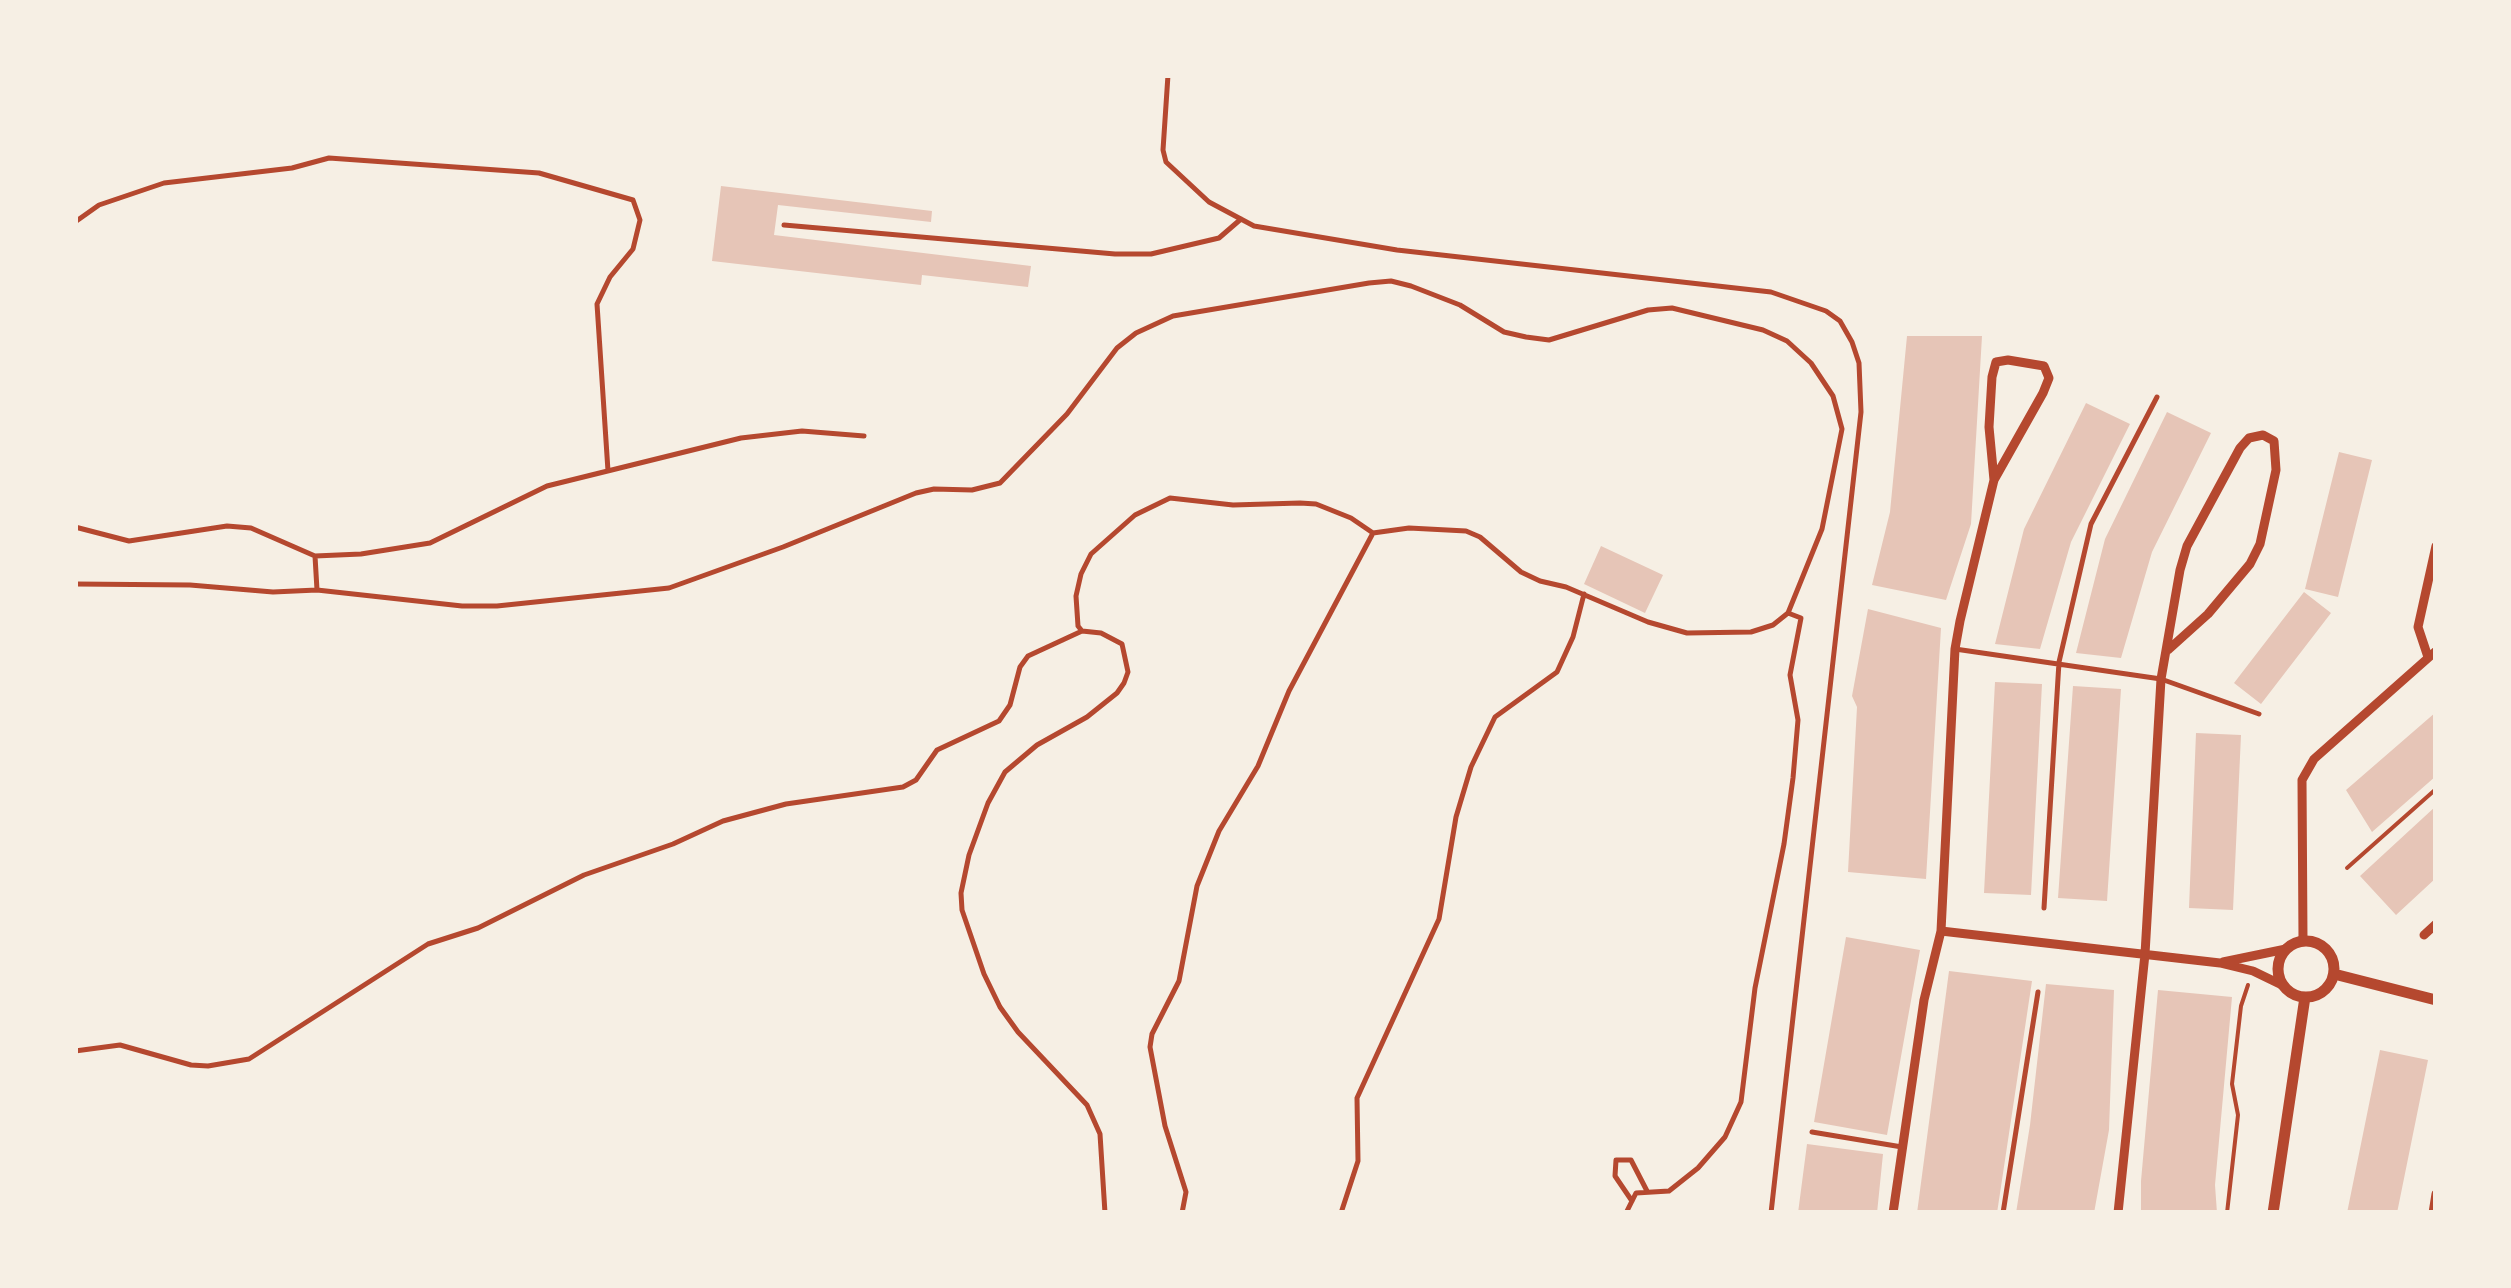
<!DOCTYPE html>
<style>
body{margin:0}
#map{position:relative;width:2511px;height:1288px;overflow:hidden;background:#f6efe4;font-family:"Noto Serif",serif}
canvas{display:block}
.frame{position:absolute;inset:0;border:78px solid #f6efe4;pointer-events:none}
</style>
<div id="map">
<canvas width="2511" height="1288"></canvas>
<div class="frame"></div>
</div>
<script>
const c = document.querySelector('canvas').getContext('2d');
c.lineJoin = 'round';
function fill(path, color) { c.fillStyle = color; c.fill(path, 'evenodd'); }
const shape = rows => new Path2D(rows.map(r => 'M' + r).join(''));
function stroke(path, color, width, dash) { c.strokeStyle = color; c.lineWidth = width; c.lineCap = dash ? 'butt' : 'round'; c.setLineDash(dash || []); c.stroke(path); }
fill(shape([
 [721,186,932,211,931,222,778,205,774,235,1031,266,1028,287,922,275,921,285,712,261],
 [1907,336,1982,336,1971,524,1946,600,1872,585,1890,512],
 [2086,403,2130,424,2071,542,2040,649,1995,644,2024,529],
 [2167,412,2211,433,2152,552,2121,658,2076,653,2105,539],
 [2339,452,2372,460,2338,597,2305,589],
 [1601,546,1663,575,1645,613,1584,584],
 [2304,592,2331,613,2261,704,2234,683],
 [1868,609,1941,628,1926,879,1848,872,1857,707,1852,696],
 [1995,682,2042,684,2031,895,1984,893],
 [2073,686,2121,689,2107,901,2058,898],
 [2436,712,2436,776,2372,832,2346,790],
 [2196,733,2241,735,2233,910,2189,908],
 [2436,806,2436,878,2396,915,2360,876],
 [1846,937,1920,950,1887,1135,1814,1122],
 [1949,971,2032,981,1997,1213,1917,1213],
 [2046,984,2114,990,2109,1130,2094,1213,2016,1213,2030,1125],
 [2158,990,2232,997,2215,1185,2217,1213,2141,1213,2141,1181],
 [2380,1050,2428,1060,2397,1213,2347,1213],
 [1807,1144,1883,1154,1877,1213,1798,1213]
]), '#e6c5b7');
stroke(shape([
 [2347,868,2436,789],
 [2227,1213,2238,1115,2232,1084,2241,1006,2248,985]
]), '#b5482f', 4);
stroke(shape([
 [1168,75,1163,150,1166,162,1209,202,1254,226,1397,250,1771,292,1826,311,1840,321,1852,342,1859,363,1861,412,1771,1213],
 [75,222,99,205,164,183,292,168,329,158,539,173,633,200,640,220,633,249,610,277,597,304,608,471],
 [784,225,1115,254,1151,254,1219,238,1241,219],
 [75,527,129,541,227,526,251,528,315,556,361,554,430,543,547,486,741,438,802,431,864,436],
 [315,556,317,590],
 [75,584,190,585,273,592,317,590,462,606,497,606,669,588,783,547,916,493,934,489,972,490,1000,483,1067,414,1117,348,1136,333,1173,316,1369,283,1391,281,1411,286,1460,305,1504,332,1526,337,1549,340,1648,310,1672,308,1763,330,1787,341,1811,363,1833,396,1842,429,1822,529,1788,613,1773,625,1751,632,1687,633,1648,622,1566,587,1540,581,1521,572,1480,537,1466,531,1409,528,1373,533,1289,691,1258,766,1219,831,1197,886,1179,981,1152,1034,1150,1047,1165,1126,1186,1192,1182,1213],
 [1955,649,2161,679,2259,714],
 [2044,908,2059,662,2091,524,2157,397],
 [75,1051,120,1045,191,1065,208,1066,249,1059,428,944,478,928,584,875,673,844,723,821,786,804,903,787,916,780,937,750,999,721,1010,705,1020,667,1028,656,1082,631],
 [1812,1132,1902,1147],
 [1632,1201,1615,1176,1616,1160,1631,1160,1647,1191],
 [1105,1213,1100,1134,1087,1105,1018,1032,1000,1007,984,974,962,910,961,893,969,855,988,803,1005,772,1037,745,1087,717,1117,693,1124,683,1128,672,1122,644,1101,633,1082,631,1078,626,1076,596,1081,574,1091,554,1135,515,1170,498,1233,505,1300,503,1316,504,1351,518,1373,533],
 [1341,1213,1358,1161,1357,1098,1439,919,1456,817,1471,767,1495,717,1557,672,1573,637,1584,594],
 [1626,1213,1636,1193,1669,1191,1698,1168,1725,1137,1741,1102,1755,988,1784,844,1793,778,1798,720,1790,675,1801,618,1788,613],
 [2003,1213,2038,992]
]), '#b5482f', 5);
stroke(shape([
 [2428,657,2418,627,2436,546],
 [1941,931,2220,963,2253,971,2284,986],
 [2424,935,2436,924],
 [2303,940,2302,780,2314,759,2436,651],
 [2223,962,2286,949],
 [1893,1213,1924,1000,1941,931,1955,649,1960,621,1994,480,2043,393,2049,378,2044,366,2008,360,1996,362,1992,377,1989,427,1994,480],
 [2118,1213,2145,954,2161,679,2180,570,2187,546,2240,448,2249,438,2263,435,2274,441,2276,470,2260,544,2250,564,2208,614,2168,650],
 [2433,1213,2436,1194]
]), '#b5482f', 9);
stroke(shape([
 '2278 969a28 28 0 1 1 56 0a28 28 0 1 1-56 0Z',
 [2334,974,2436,1000],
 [2273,1213,2305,997]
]), '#b5482f', 11);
</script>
